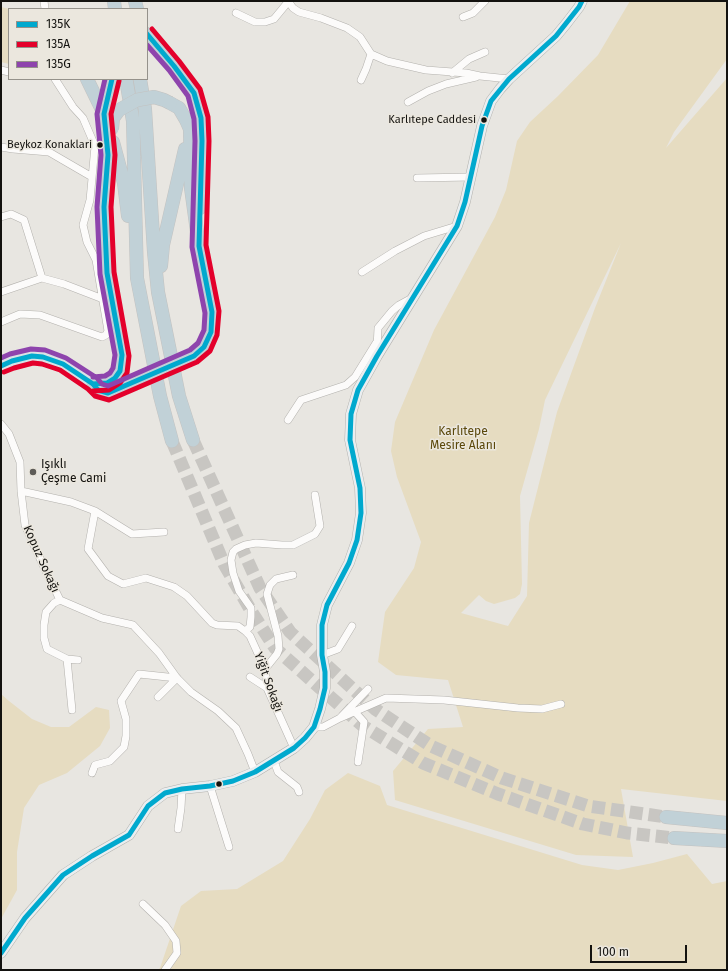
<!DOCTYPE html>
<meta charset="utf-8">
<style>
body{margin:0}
#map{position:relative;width:728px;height:971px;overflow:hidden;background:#e8e6e1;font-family:"Fira Sans",sans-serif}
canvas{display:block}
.frame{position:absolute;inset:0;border:2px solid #13120f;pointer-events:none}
.legend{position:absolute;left:8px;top:8px;width:140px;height:72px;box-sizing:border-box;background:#ebe7de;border:1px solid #95928b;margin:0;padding:5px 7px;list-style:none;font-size:12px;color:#13120f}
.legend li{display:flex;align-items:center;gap:8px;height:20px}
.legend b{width:20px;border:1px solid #95928b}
.scale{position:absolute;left:590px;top:945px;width:97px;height:18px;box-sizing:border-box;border:2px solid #13120f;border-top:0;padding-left:5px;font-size:12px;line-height:14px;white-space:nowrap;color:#13120f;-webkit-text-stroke:3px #ebe7de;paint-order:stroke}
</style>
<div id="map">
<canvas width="728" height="971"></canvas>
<div class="frame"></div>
<ul class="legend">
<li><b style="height:5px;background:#00a9ce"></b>135K</li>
<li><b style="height:5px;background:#e4002b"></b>135A</li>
<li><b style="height:5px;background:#8e44ad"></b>135G</li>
</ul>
<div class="scale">100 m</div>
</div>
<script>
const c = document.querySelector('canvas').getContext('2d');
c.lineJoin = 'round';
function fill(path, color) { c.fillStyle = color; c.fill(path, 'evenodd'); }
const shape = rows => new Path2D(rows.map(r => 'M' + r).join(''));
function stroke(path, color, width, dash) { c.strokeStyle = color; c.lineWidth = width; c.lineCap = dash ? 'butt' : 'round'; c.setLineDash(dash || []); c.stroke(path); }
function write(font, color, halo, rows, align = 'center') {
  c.font = font + ' "Fira Sans",sans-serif'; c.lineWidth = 3; c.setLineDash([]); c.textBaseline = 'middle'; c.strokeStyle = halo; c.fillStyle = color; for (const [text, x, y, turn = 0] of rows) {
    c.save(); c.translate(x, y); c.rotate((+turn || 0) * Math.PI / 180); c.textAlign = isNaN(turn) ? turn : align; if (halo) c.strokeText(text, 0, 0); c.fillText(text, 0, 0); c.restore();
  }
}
fill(shape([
 [630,1,727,1,727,59,674,132,666,148,727,78,727,801,621,789,633,857,576,855,395,800,393,771,428,729,463,727,448,680,396,675,378,662,385,612,414,568,421,542,397,477,391,451,395,422,434,330,495,217,506,190,517,141,530,122,558,96,598,55],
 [621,243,595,308,557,412,529,523,527,596,508,626,461,613,479,595,486,601,494,604,515,598,520,594,522,584,520,496,539,429,545,400],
 [1,7,9,9,9,64,1,62,1,50,2,45,1,44],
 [1,694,9,701,32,719,51,727,69,727,96,707,109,710,110,728,100,746,67,773,39,785,24,808,17,852,17,890,1,919],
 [348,773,380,786,387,805,582,865,618,870,653,863,687,854,712,884,727,881,727,970,158,970,160,968,181,906,201,891,237,889,283,861,310,819,325,790]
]), '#e6dcc1');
stroke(shape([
 [193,440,260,588,290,632,375,709,431,746,502,778,588,806,666,817],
 [172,441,224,564,253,614,275,648,363,726,423,763,498,794,583,824,627,833,674,838]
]), '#c8c6c2', 13, [13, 6]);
const street = shape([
 [44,1,45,9],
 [288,1,293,8,299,12,321,18,347,28,360,37,371,54,387,61,426,70,466,73,480,76,509,79],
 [236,13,255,22,265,22,274,19,288,2],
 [463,17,473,13,485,1],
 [1,70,9,72],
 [452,73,469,59,485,52],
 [361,80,366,69,371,54],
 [408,102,428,91,446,84,476,77],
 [1,147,13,149,49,152,92,177],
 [417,178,471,177],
 [1,217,11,214,24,220,42,278],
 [362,272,395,251,424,236,457,226],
 [1,292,42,278,64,284,103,299],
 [1,322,20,314,40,315,102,337,106,335,108,331,96,260,87,242,83,225,90,200,95,146,83,118,73,107,55,79],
 [377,348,378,328,392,311,399,305,412,298],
 [288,420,301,400,346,385,355,377,376,343],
 [1,424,9,434,20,462,21,491,25,525,43,565,60,600,102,618,133,625,159,653,177,678,191,692,218,711,236,728,248,754,255,772],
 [21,491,71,502,95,511,88,549,108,576,123,584,146,578,174,587,187,596,212,623,217,625,238,626,245,631,250,636,265,669,267,688,294,748],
 [95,511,132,534,164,532],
 [60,600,54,603,46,612,44,625,44,638,47,649,67,659,78,660],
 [245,631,250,627,251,617,251,608,239,591,233,573,231,560,233,552,236,549,245,545,256,543,282,545,293,545,315,534,320,526,315,495],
 [322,655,338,649,352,626],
 [67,659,72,710],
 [265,669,277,654,279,649,278,636,267,594,270,585,276,579,293,575],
 [250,677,267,688],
 [158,697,177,678],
 [355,712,364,722,358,762],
 [340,718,386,698,444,700,518,708,542,709,561,704],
 [314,727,323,727,340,718,368,689],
 [274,761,278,772,297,787,299,792],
 [92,773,95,765,110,761,124,747,126,736,126,719,121,701,139,674,177,678],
 [210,786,229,847],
 [178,829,181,808,182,789],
 [143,904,165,925,176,941,177,953,165,970]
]);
const secondary = shape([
 [1,953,25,918,63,875,92,856,129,835,148,806,165,793,182,789,210,786,233,781,255,772,294,748,305,738,314,727,320,709,325,688,325,672,322,655,322,625,327,605,349,563,357,540,361,513,360,488,350,440,351,414,358,390,377,356,457,226,465,202,482,126,491,101,500,89,509,79,556,36,566,24,579,7,582,1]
]);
const primary = shape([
 [1,366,12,361,32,356,43,357,63,364,93,384]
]);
const highway = shape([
 [114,1,115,9],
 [135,1,137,9],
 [147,34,174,66,194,93,201,118,202,141,200,208],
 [87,79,104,114],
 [126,79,133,121,137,278,160,396,172,441],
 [140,79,145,109,154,252,158,292,179,396,193,440],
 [170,103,179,108,186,120,190,129,191,188,199,246,212,312,211,332,204,347,194,356],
 [113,142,124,183,128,216],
 [161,266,163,245,185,149],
 [93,384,107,383,115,378,120,371,122,355,107,273,106,252,104,207,108,155,104,114,112,79],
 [93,384,98,390,108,393,117,389],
 [666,817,727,823],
 [674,838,727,841]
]);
stroke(street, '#b3b1ad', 8);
stroke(secondary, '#b3b1ad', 11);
stroke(primary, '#c3c2c0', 12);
stroke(highway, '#c3c2c0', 14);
stroke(street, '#fcfbfa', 7);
stroke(secondary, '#eaeef0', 10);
stroke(primary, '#d9e2e5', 11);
stroke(highway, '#c1d1d7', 13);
const highwayBridge = shape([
 [112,129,113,118,119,110,137,100,154,97,164,100,170,103],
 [117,389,194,356]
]);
stroke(highwayBridge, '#c3c2c0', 14, []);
stroke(highwayBridge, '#c1d1d7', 13);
stroke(shape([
 [1,366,12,361,32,356,43,357,63,364,93,384,98,390,108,393,194,356,204,347,211,332,212,312,199,246,202,141,201,118,194,93,174,66,147,34],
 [93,384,107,383,115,378,120,371,122,355,107,273,104,207,108,155,104,114,112,79],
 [1,953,25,918,63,875,92,856,129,835,148,806,165,793,182,789,210,786,233,781,255,772,294,748,305,738,314,727,320,709,325,688,325,672,322,655,322,625,327,605,349,563,357,540,361,513,360,488,350,440,351,414,358,390,377,356,457,226,465,202,482,126,491,101,509,79,556,36,579,7,582,1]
]), '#00a9ce', 5);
stroke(shape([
 [4,372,14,368,33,363,42,364,60,370,88,389,95,396,109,400,197,362,210,351,217,335,219,311,206,245,209,141,208,117,200,89,179,61,152,29],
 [93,391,109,390,120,383,127,373,129,356,114,272,111,207,115,155,111,114,119,81]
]), '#e4002b', 5);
stroke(shape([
 [1,358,10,354,31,349,45,350,66,358,97,378,102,384,108,386,190,350,198,343,204,330,205,313,192,247,195,141,194,119,188,96,169,70,147,45],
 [93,377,105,376,110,373,113,368,115,355,100,274,97,207,101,155,97,114,105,79]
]), '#8e44ad', 5);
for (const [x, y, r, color] of [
 [484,120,3.5,"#13120f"],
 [100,145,3.5,"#13120f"],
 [33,472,4,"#5e5c58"],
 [219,784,3.5,"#13120f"]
]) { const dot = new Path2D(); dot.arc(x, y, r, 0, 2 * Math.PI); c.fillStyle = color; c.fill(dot); stroke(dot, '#ebe7de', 1.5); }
write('11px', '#13120f', '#ebe7de', [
 ["Karlıtepe Caddesi",476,120],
 ["Beykoz Konaklari",92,145]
], 'right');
write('12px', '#5b480b', '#ebe7de', [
 ["Karlıtepe",463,432],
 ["Mesire Alanı",463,446]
]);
write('12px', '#13120f', '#ebe7de', [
 ["Işıklı",41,465],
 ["Çeşme Cami",41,479]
], 'left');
write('12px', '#13120f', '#ebe7de', [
 ["Kopuz Sokağı",41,559,66],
 ["Yiğit Sokağı",268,682,70]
]);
</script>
